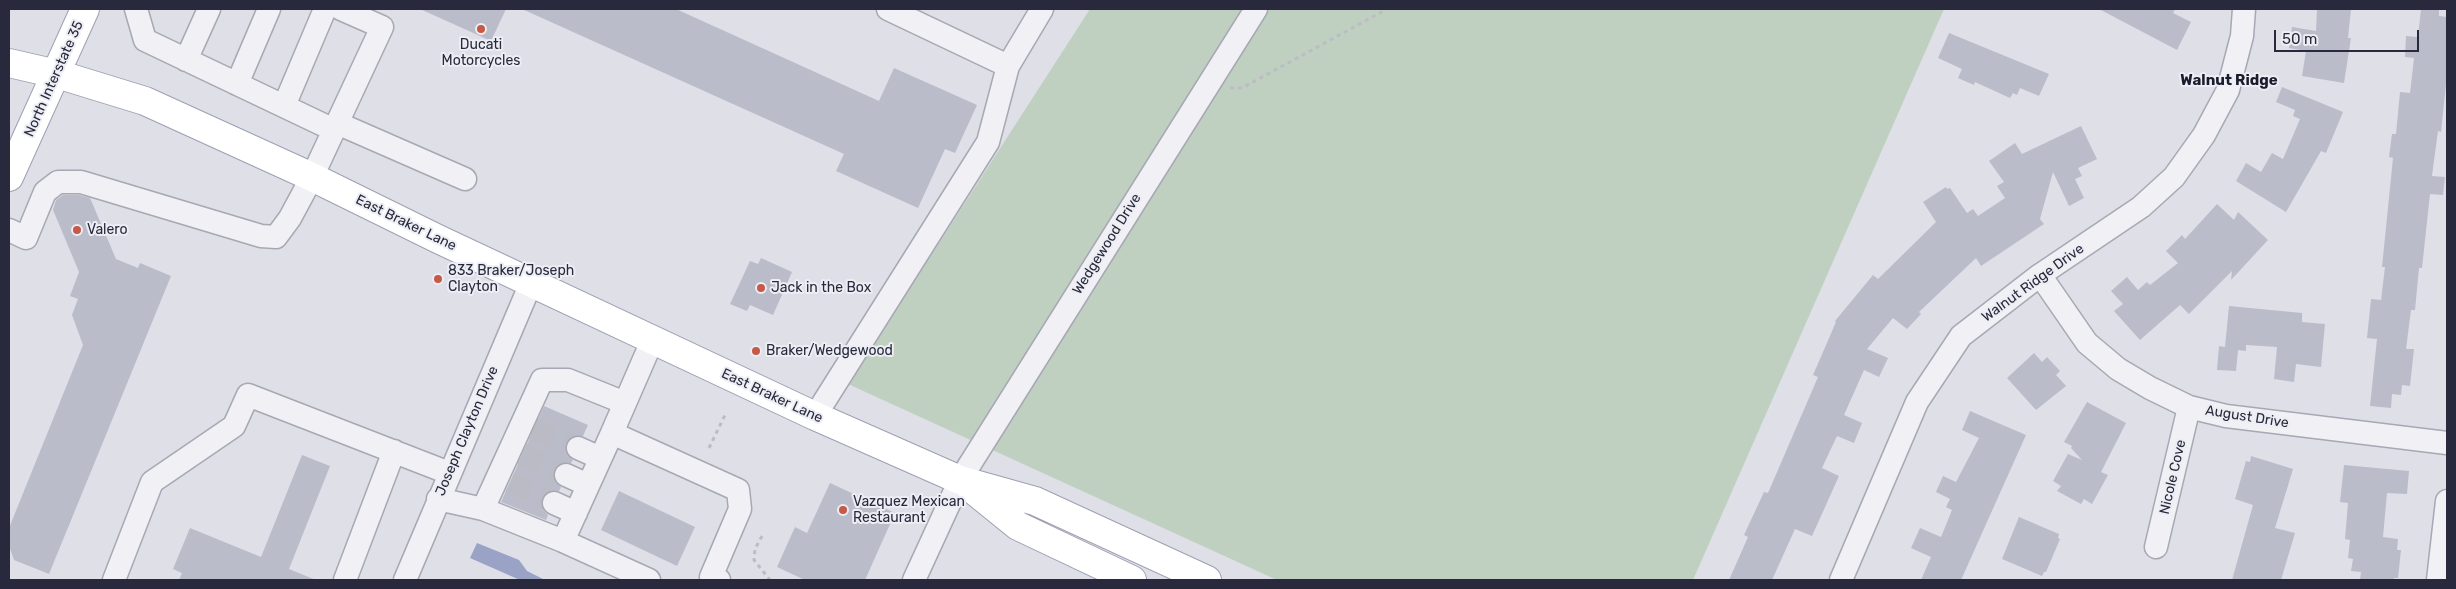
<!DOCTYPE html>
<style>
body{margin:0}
#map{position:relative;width:2456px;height:589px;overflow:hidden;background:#dedfe7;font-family:Rubik,sans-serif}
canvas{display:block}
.frame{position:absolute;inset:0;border:10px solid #28293c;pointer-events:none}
.scale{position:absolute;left:2274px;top:30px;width:145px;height:22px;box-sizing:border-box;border:2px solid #28293c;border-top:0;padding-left:6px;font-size:15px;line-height:18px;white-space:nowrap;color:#28293c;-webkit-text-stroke:4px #edeef4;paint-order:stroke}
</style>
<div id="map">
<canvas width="2456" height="589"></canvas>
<div class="frame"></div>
<div class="scale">50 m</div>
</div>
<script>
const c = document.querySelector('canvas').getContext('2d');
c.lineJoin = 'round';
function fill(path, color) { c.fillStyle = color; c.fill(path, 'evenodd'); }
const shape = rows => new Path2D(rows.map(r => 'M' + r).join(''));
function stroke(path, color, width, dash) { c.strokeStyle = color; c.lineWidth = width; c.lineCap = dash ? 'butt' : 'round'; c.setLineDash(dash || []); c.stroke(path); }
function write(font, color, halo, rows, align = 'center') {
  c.font = font + ' Rubik,sans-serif'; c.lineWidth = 4; c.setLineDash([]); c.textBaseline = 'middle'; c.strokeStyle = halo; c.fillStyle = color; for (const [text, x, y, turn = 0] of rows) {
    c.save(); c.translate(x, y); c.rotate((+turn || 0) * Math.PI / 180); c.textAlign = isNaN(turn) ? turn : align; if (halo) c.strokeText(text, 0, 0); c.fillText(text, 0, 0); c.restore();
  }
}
fill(shape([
 [1090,9,1944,9,1693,580,1277,580,848,384]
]), '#bfd0c0');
fill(shape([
 [477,543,519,560,527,571,545,580,520,580,470,558]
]), '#9aa3c5');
fill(shape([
 [420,9,506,9,491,41],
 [522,9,676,9,879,101,894,68,977,105,955,153,945,149,918,208,836,171,844,154],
 [2099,9,2175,9,2173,13,2191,22,2177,50],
 [2317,9,2351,9,2348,38,2351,38,2344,83,2302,76,2306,51,2289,48,2292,27,2316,31],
 [2421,9,2439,9,2439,16,2447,17,2446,84,2441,132,2438,131,2432,176,2445,177,2443,195,2430,194,2422,268,2419,268,2415,310,2411,310,2406,349,2414,349,2410,386,2402,385,2401,395,2392,394,2391,408,2370,406,2377,339,2367,338,2371,299,2381,300,2385,267,2382,267,2393,158,2389,157,2392,134,2396,134,2400,92,2410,93,2414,58,2405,57,2406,36,2418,37],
 [1949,33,2049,74,2039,96,2020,88,2017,95,2013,93,2010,98,1975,82,1974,85,1958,78,1962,69,1938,58],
 [2282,87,2343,112,2326,153,2321,151,2286,212,2236,181,2246,163,2261,172,2272,153,2283,159,2300,119,2293,116,2295,110,2276,102],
 [2081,126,2097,159,2078,168,2082,176,2075,179,2084,198,2069,206,2053,172,2040,219,2044,224,1981,266,1976,258,1919,312,1921,314,1907,329,1893,318,1867,349,1888,358,1879,377,1864,370,1844,415,1862,423,1854,443,1837,436,1822,468,1839,476,1812,536,1795,529,1772,580,1729,580,1748,537,1744,535,1764,492,1768,493,1818,377,1813,375,1836,322,1835,321,1873,275,1878,279,1936,222,1923,202,1946,187,1947,189,1950,188,1967,213,1973,209,1978,216,2005,198,1997,186,2004,182,1989,161,2015,143,2022,154],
 [63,195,79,195,90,198,116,259,138,268,140,263,171,276,49,574,14,560,9,546,9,528,83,345,72,315,78,299,70,296,79,272,53,210,56,200],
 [2217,204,2234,220,2238,212,2268,240,2231,280,2232,271,2189,314,2180,305,2140,340,2114,311,2123,304,2111,291,2127,277,2138,290,2147,282,2150,285,2178,263,2166,251,2182,235,2185,239],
 [761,258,792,272,773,315,750,305,747,311,730,304,750,261,758,264],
 [2229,306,2302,313,2302,322,2325,324,2321,367,2296,364,2294,382,2274,379,2277,347,2246,345,2246,351,2238,350,2236,371,2217,370,2219,346,2225,347],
 [2034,353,2042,362,2047,357,2060,371,2056,375,2066,386,2036,410,2007,378],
 [2087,402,2126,423,2101,472,2108,475,2092,504,2084,499,2081,504,2057,491,2061,486,2053,481,2068,454,2082,460,2071,448,2072,446,2064,442],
 [544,406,588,425,583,436,571,437,566,443,567,455,573,460,571,463,559,464,554,470,555,482,561,487,559,491,547,492,542,498,543,510,548,515,546,520,501,502],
 [1970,411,2026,435,1961,580,1921,580,1931,557,1911,548,1920,528,1941,537,1952,510,1946,507,1950,499,1936,492,1943,476,1956,482,1979,438,1962,430],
 [302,455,330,466,289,569,316,580,179,580,182,573,173,569,190,528,261,557],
 [2251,456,2293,469,2275,528,2295,533,2281,580,2232,580,2253,505,2235,499,2246,461,2250,462],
 [2344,465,2409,471,2407,494,2387,493,2383,537,2398,539,2397,550,2401,550,2398,578,2394,578,2394,580,2360,580,2361,572,2351,571,2353,559,2348,558,2350,540,2345,539,2348,503,2340,502],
 [830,483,895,513,865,580,805,580,777,567,795,527,807,533],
 [619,491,695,527,677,566,601,530],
 [2019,517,2059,534,2058,538,2060,539,2046,572,2044,572,2042,576,2002,559]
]), '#bbbcc9');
stroke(shape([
 [533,429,578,448],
 [522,454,566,475],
 [510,482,554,503]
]), '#babbc5', 22, [22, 11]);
const minor = shape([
 [136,9,145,40,334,130],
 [888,9,1008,66],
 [186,60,209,9],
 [237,84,269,9],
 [284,106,325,9],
 [337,123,465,179],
 [9,230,26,238,45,192,58,182,81,182,261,236,276,237,290,218,312,177,382,27,341,9],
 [2040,275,2087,343,2118,369,2150,388,2189,407,2226,416,2447,443],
 [652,341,612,433,738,490,740,509,711,577,719,580],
 [815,416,988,142,1008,66,1042,9],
 [612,433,563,541,483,509,542,380,568,380,625,403],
 [578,448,600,458],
 [566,475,588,485],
 [438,499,483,509],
 [554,503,576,513],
 [563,541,649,580],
 [2156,547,2189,407],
 [114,580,152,482,234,426,248,395,449,473],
 [345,580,394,451],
 [405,580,531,283],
 [914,580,960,480,1256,9],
 [1841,580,1917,402,1961,336,2040,275,2141,207,2174,177,2204,135,2228,90,2242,36,2244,9],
 [2438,580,2447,501]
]);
const major = shape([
 [9,63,57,74,145,101,312,177,438,239,815,416,960,480,1035,501,1207,580],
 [9,177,85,9],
 [971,488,1018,526,1132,580]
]);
stroke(minor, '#a7a8b4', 25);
stroke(major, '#9ea0b2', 30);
stroke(shape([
 [1230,88,1242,88,1387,9],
 [709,448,725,415],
 [762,536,755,549,754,560,770,580]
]), '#bcbcc5', 3, [4, 4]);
stroke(minor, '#f0f0f5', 22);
stroke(major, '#fff', 28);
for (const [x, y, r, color] of [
 [481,29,5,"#c65948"],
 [77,230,5,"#c65948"],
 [438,279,5,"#c65948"],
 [761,288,5,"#c65948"],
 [756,351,5,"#c65948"],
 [843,510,5,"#c65948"]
]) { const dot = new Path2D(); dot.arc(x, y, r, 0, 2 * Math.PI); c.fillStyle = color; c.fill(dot); stroke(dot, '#edeef4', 2); }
write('14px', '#28293c', '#edeef4', [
 ["Ducati",481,45,"center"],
 ["Motorcycles",481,61,"center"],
 ["Valero",87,230],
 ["833 Braker/Joseph",448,271],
 ["Clayton",448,287],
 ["Jack in the Box",771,288],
 ["Braker/Wedgewood",766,351],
 ["Vazquez Mexican",853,502],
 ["Restaurant",853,518]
], 'left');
write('14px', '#28293c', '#edeef4', [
 ["North Interstate 35",54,79,-66],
 ["East Braker Lane",406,223,26],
 ["Wedgewood Drive",1107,244,-58],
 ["Walnut Ridge Drive",2033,283,-36],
 ["East Braker Lane",772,396,25],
 ["August Drive",2247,417,9],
 ["Joseph Clayton Drive",467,431,-67],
 ["Nicole Cove",2173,477,-77]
]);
write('bold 15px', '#1a1b2d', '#edeef4', [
 ["Walnut Ridge",2229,81]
]);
</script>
